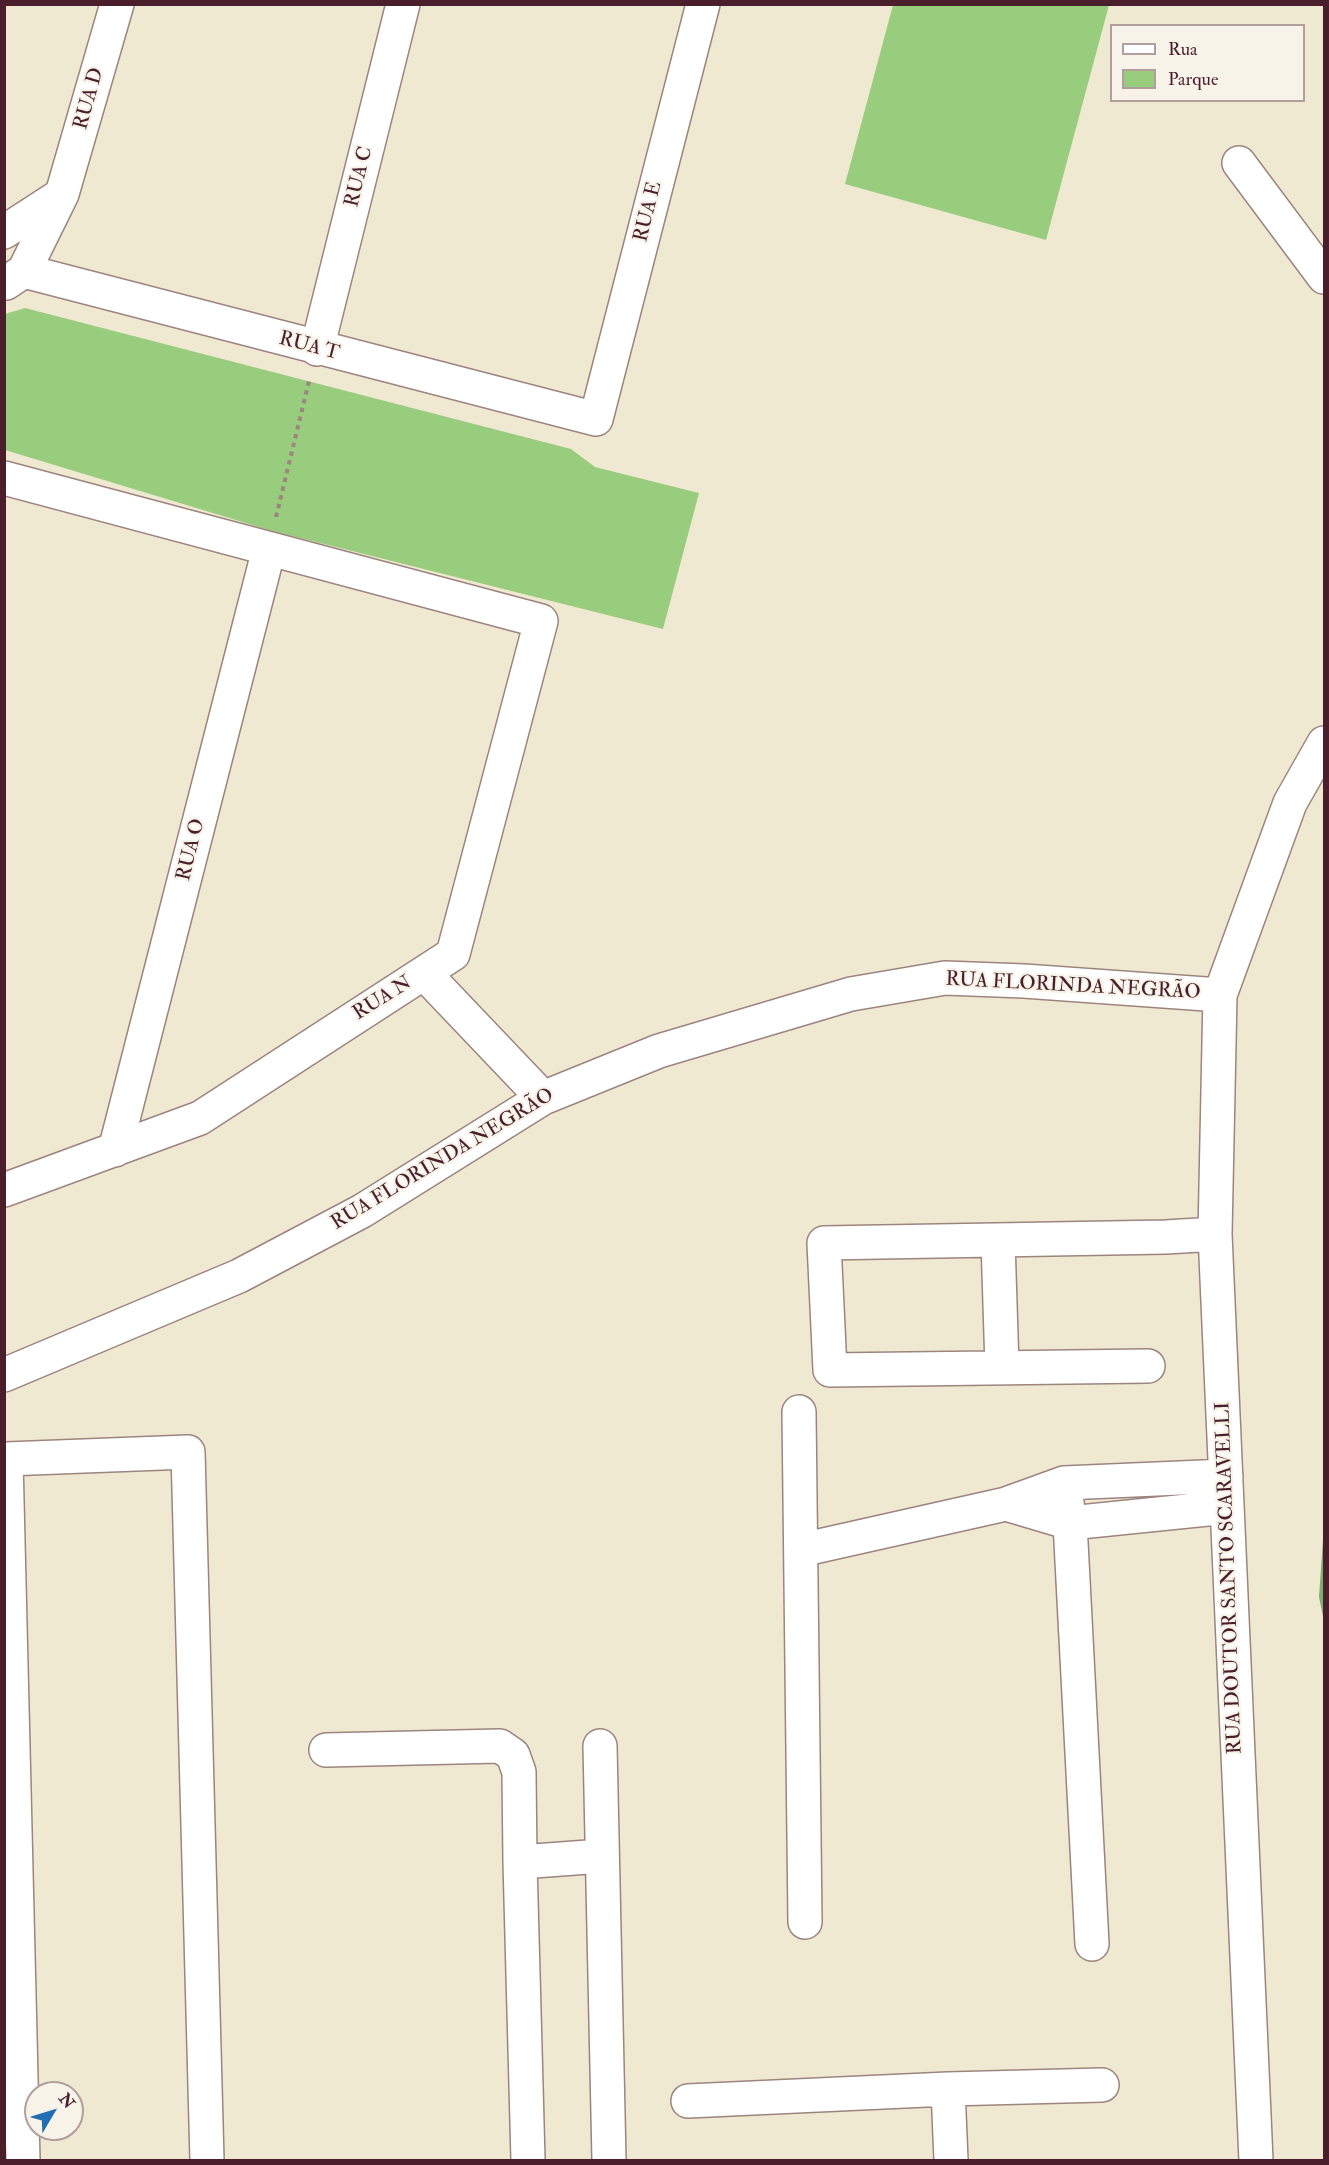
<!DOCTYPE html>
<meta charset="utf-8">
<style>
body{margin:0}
#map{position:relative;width:1329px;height:2165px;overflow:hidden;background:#f0e9d2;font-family:"IM FELL Double Pica",serif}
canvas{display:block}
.frame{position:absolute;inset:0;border:6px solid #4a1f2b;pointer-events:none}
.legend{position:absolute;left:1110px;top:24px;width:195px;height:78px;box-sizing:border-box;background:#f7f3e8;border:2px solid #b29e9c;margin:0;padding:8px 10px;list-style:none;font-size:18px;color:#4a1f2b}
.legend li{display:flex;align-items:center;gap:12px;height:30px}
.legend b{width:30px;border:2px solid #b29e9c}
.north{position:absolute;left:24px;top:2081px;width:60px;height:60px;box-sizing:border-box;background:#f7f3e8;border:2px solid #b29e9c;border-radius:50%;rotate:52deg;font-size:16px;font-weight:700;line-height:24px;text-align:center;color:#4a1f2b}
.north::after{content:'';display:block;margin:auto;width:21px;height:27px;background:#1f6fb2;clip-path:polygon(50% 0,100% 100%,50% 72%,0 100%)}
</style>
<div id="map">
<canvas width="1329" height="2165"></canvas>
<div class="frame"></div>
<ul class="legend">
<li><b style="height:8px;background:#fff"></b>Rua</li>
<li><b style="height:16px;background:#99cd7e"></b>Parque</li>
</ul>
<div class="north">N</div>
</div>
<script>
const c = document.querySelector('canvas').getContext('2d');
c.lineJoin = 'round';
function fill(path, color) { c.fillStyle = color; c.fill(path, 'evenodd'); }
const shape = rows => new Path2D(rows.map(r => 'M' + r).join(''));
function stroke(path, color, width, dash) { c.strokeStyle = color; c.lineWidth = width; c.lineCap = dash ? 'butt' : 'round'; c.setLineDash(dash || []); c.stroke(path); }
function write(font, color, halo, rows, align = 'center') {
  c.font = font + ' "IM FELL Double Pica",serif'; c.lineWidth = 4.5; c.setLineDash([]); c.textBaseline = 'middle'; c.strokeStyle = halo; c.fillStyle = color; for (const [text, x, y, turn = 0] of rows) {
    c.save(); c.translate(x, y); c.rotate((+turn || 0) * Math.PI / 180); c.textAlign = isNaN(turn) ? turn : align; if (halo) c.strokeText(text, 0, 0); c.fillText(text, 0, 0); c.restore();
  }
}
fill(shape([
 [893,5,1109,5,1046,240,845,184],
 [25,308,571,449,595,467,699,493,663,629,272,531,5,450,5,314]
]), '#99cd7e');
fill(shape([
 [1324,1525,1324,1621,1319,1597]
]), '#7ab06d');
const minor = shape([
 [1239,163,1324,277],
 [4,232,61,195],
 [24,271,596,419,703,4],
 [6,283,24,271,62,194,117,4],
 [317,349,403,4],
 [4,478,541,621,453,954,200,1118,4,1190],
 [424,973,543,1098],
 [115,1150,269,549],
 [998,1241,1002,1367],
 [1148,1366,830,1370,824,1243,1166,1237,1215,1234],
 [4,1375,239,1276,362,1211,543,1098,659,1051,851,994,945,978,1024,981,1220,995],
 [799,1412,805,1922],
 [1064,1483,1070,1523,1092,1944],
 [1006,1504,1070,1523,1227,1507],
 [801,1550,1006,1504,1064,1483,1226,1476],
 [600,1746,609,2160],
 [326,1750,500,1746,513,1755,519,1772,520,1862],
 [948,2089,951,2160],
 [688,2101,948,2089,1102,2085],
 [23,2160,6,1459,188,1452,207,2160],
 [528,2160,520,1862,602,1856],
 [1256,2160,1215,1234,1220,995,1290,803,1324,743]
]);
stroke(minor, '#9d847e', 36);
stroke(shape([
 [276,517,309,381]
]), '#9d847e', 4, [4.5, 4.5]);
stroke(minor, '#fff', 33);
write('20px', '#4a1f2b', '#f7f3e8', [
 ["RUA D",90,99,-74],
 ["RUA C",360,177,-76],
 ["RUA E",649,212,-76],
 ["RUA T",309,347,15],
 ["RUA O",192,850,-76],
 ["RUA FLORINDA NEGRÃO",1073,987,3],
 ["RUA N",383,999,-32],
 ["RUA FLORINDA NEGRÃO",443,1160,-31],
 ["RUA DOUTOR SANTO SCARAVELLI",1230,1578,-92]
]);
</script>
